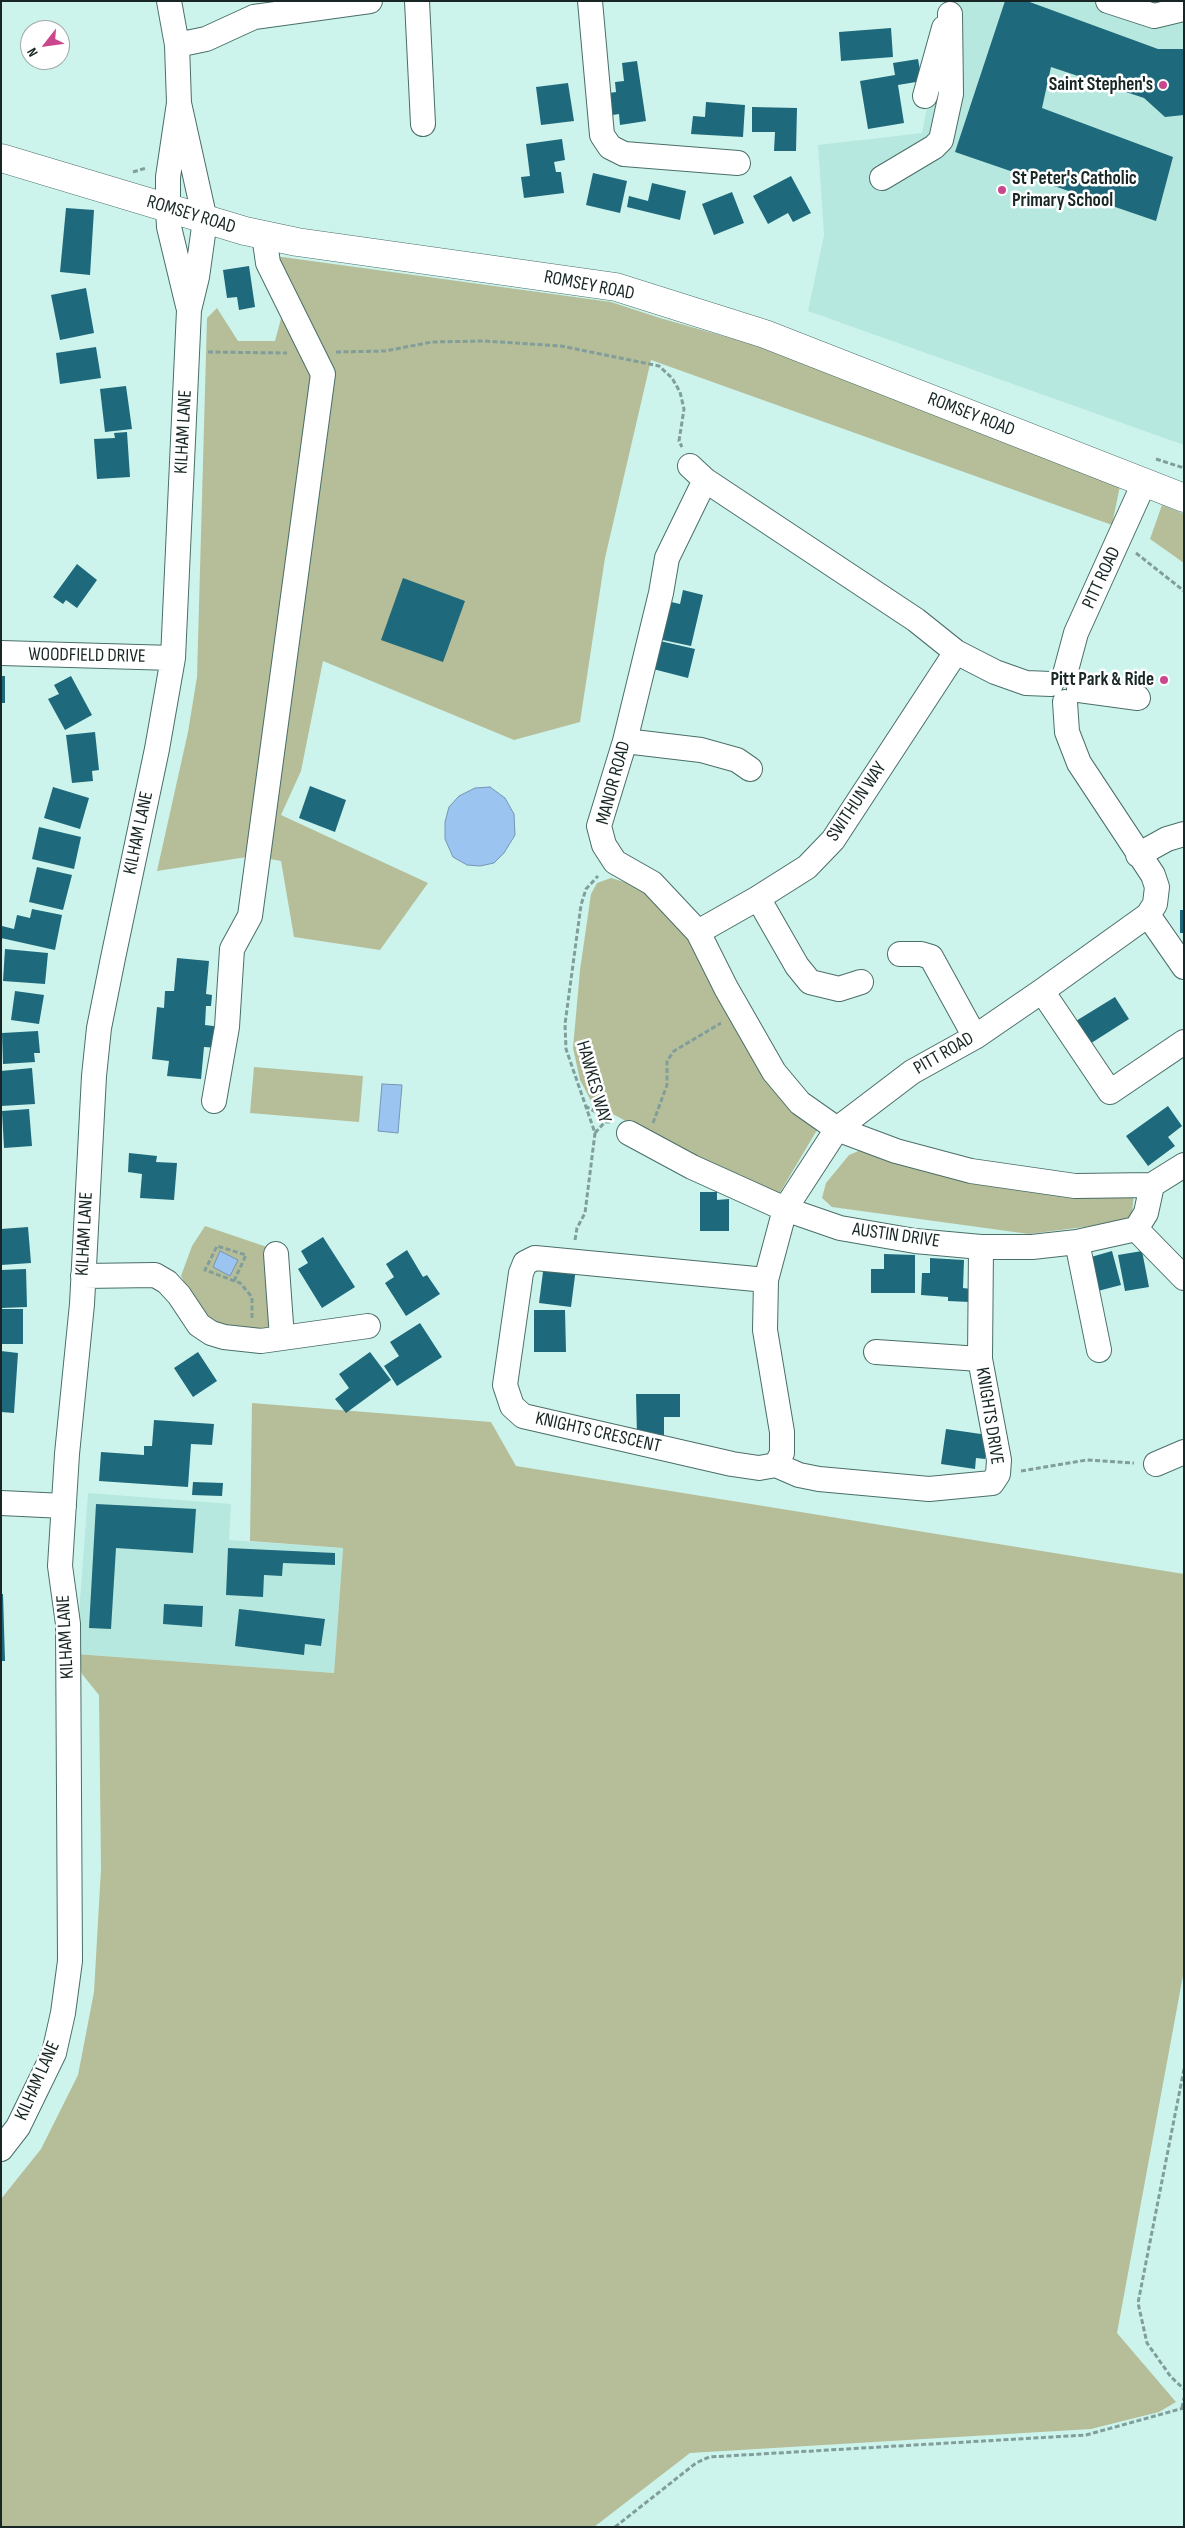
<!DOCTYPE html>
<style>
body{margin:0}
#map{position:relative;width:1185px;height:2528px;overflow:hidden;background:#ccf4ed;font-family:"Sofia Sans Condensed",sans-serif}
canvas{display:block}
.frame{position:absolute;inset:0;border:2px solid #182725;pointer-events:none}
.north{position:absolute;left:20px;top:20px;width:50px;height:50px;box-sizing:border-box;background:#fff;border:1px solid #a3a9a8;border-radius:50%;rotate:240deg;font-size:14px;font-weight:700;line-height:20px;text-align:center;color:#182725}
.north::after{content:'';display:block;margin:auto;width:18px;height:22px;background:#ca478d;clip-path:polygon(50% 0,100% 100%,50% 72%,0 100%)}
</style>
<div id="map">
<canvas width="1185" height="2528"></canvas>
<div class="frame"></div>
<div class="north">N</div>
</div>
<script>
const c = document.querySelector('canvas').getContext('2d');
c.lineJoin = 'round';
function fill(path, color) { c.fillStyle = color; c.fill(path, 'evenodd'); }
const shape = rows => new Path2D(rows.map(r => 'M' + r).join(''));
function stroke(path, color, width, dash) { c.strokeStyle = color; c.lineWidth = width; c.lineCap = dash ? 'butt' : 'round'; c.setLineDash(dash || []); c.stroke(path); }
function write(font, color, halo, rows, align = 'center') {
  c.font = font + ' "Sofia Sans Condensed",sans-serif'; c.lineWidth = 5; c.setLineDash([]); c.textBaseline = 'middle'; c.strokeStyle = halo; c.fillStyle = color; for (const [text, x, y, turn = 0] of rows) {
    c.save(); c.translate(x, y); c.rotate((+turn || 0) * Math.PI / 180); c.textAlign = isNaN(turn) ? turn : align; if (halo) c.strokeText(text, 0, 0); c.fillText(text, 0, 0); c.restore();
  }
}
fill(shape([
 [948,1,1184,1,1184,445,808,311,824,235,818,145,922,133],
 [88,1493,231,1504,229,1540,343,1548,334,1673,76,1654]
]), '#b7e8df');
fill(shape([
 [275,256,611,302,660,318,758,346,1120,486,1112,525,651,360,605,558,580,722,514,740,323,661,301,771,281,815,428,883,380,950,294,937,281,861,253,856,157,871,188,732,197,677,207,318,217,308,238,341,275,341,286,300],
 [1162,505,1184,514,1184,563,1150,539],
 [611,878,645,888,666,910,692,944,817,1130,779,1194,684,1152,592,1103,580,1080,573,1048,580,970,591,894,597,883],
 [254,1067,363,1076,359,1122,250,1113],
 [863,1149,891,1162,969,1183,1077,1195,1134,1194,1131,1221,1029,1234,832,1207,822,1198,826,1183,849,1155],
 [205,1226,267,1247,274,1321,268,1333,224,1328,199,1311,181,1276,192,1246],
 [252,1403,491,1422,516,1466,1184,1574,1184,1970,1117,2333,1176,2402,1159,2412,1091,2429,690,2453,594,2527,1,2527,1,2199,41,2149,78,2075,94,1992,101,1869,99,1695,82,1674,76,1654,334,1673,343,1548,250,1541]
]), '#b6be99');
const water = shape([
 [490,787,505,798,514,814,515,835,504,853,494,863,480,866,467,865,453,857,445,839,445,822,449,807,459,796,475,788,490,787],
 [382,1084,402,1085,398,1133,378,1131,382,1084],
 [220,1251,238,1260,230,1276,213,1267,220,1251]
]);
fill(water, '#9cc4f0');
stroke(water, '#7495b3', 1);
fill(shape([
 [1005,1,1027,1,1158,49,1184,49,1184,115,1165,117,1144,98,1051,67,1042,108,1173,157,1156,221,955,152],
 [891,28,893,57,841,61,839,32],
 [918,59,922,81,898,85,904,123,868,129,860,81,895,75,893,63],
 [637,61,646,121,620,125,619,114,606,116,603,94,616,92,615,82,624,81,622,63],
 [568,83,574,121,541,125,536,87],
 [706,102,745,105,743,137,691,134,693,116,705,117],
 [752,107,797,108,796,151,774,151,775,132,752,132],
 [562,139,565,160,554,162,556,172,561,172,564,193,524,198,521,177,530,176,526,144],
 [593,173,627,181,620,213,586,205],
 [791,176,811,213,793,222,788,213,768,224,753,196],
 [652,183,686,191,680,220,627,207,629,196,648,201],
 [732,192,744,223,714,235,702,204],
 [66,208,94,210,90,275,60,272],
 [249,266,255,307,239,310,237,297,227,298,223,270],
 [86,288,94,333,60,340,51,295],
 [96,347,101,378,60,384,56,353],
 [126,386,132,429,105,432,100,389],
 [127,432,130,477,97,479,94,439,115,438,114,433],
 [77,564,97,580,77,608,66,600,63,604,53,597],
 [403,578,465,601,443,662,381,640],
 [683,590,703,595,691,646,658,639,667,601,680,604],
 [660,641,695,649,688,678,653,669],
 [1,676,5,676,5,703,1,703],
 [71,676,92,715,65,730,48,699,59,694,54,685],
 [95,732,99,770,92,771,93,781,72,783,66,735],
 [310,786,346,800,335,832,299,818],
 [53,787,89,798,80,829,44,818],
 [39,827,81,837,74,869,32,859],
 [37,867,72,875,63,910,29,902],
 [32,909,62,915,55,950,1,938,2,926,14,929,17,915,30,918],
 [1180,910,1184,910,1184,933,1180,933],
 [5,949,48,953,45,984,3,981],
 [177,958,209,961,206,994,212,995,211,1006,206,1006,205,1025,221,1027,219,1048,204,1047,201,1079,167,1076,169,1061,152,1059,157,1007,164,1008,165,991,174,991],
 [15,991,44,995,39,1024,11,1020],
 [1115,997,1129,1019,1085,1047,1071,1024],
 [38,1031,40,1053,34,1053,35,1062,3,1064,2,1033],
 [32,1068,35,1104,1,1106,1,1071],
 [1168,1106,1182,1126,1168,1137,1175,1146,1148,1166,1126,1136],
 [29,1109,32,1146,4,1148,2,1111],
 [129,1153,157,1156,156,1162,177,1163,174,1200,140,1198,142,1174,128,1172],
 [700,1192,717,1192,717,1200,729,1199,729,1231,700,1231],
 [28,1227,31,1263,1,1265,1,1229],
 [323,1237,355,1287,322,1308,298,1269,308,1263,301,1251],
 [407,1250,423,1277,427,1275,440,1294,406,1316,385,1283,394,1277,386,1264],
 [1112,1251,1121,1285,1094,1292,1084,1259],
 [1142,1251,1149,1287,1125,1291,1118,1255],
 [884,1254,915,1255,915,1293,871,1293,871,1269,884,1269],
 [930,1258,964,1260,963,1288,971,1289,970,1302,948,1301,948,1297,921,1295,922,1273,930,1273],
 [544,1264,576,1268,571,1307,539,1303],
 [26,1269,27,1307,1,1308,1,1270],
 [1,1309,23,1309,23,1344,1,1344],
 [534,1310,565,1310,566,1352,534,1352],
 [420,1323,442,1357,397,1386,384,1366,399,1356,390,1342],
 [1,1351,18,1353,14,1413,1,1412],
 [198,1352,217,1381,193,1397,174,1368],
 [370,1352,391,1380,346,1413,335,1399,349,1388,339,1374],
 [636,1394,680,1394,680,1417,664,1417,664,1436,637,1436],
 [154,1420,214,1424,212,1445,191,1444,188,1487,99,1481,101,1452,144,1455,144,1446,152,1446],
 [946,1429,988,1435,985,1459,976,1458,975,1469,941,1464],
 [193,1482,223,1483,222,1496,192,1495],
 [96,1504,196,1509,193,1553,116,1548,111,1629,89,1628],
 [228,1548,335,1553,335,1565,283,1563,282,1576,264,1575,263,1597,226,1595],
 [1,1594,3,1594,5,1661,1,1661],
 [164,1604,203,1606,202,1627,163,1624],
 [239,1609,325,1619,321,1646,305,1644,304,1655,235,1646]
]), '#1e697b');
const minor = shape([
 [169,1,177,45,179,103,168,177,168,208,169,227,188,306],
 [417,1,423,124],
 [590,1,602,135,610,147,624,154,738,163],
 [1108,1,1154,16,1184,9],
 [177,45,206,39,254,17,370,1],
 [925,96,944,28],
 [882,178,934,147,941,140,951,94,950,14],
 [690,466,705,480,916,620,956,652,995,672,1026,683,1051,684],
 [705,480,667,558,661,593,625,741,599,826,604,845,615,862,652,883,698,932,726,988,774,1072,800,1103,837,1129,896,1151,971,1171,1075,1186,1152,1185,1184,1165],
 [1,653,173,658],
 [1065,674,1076,633,1144,483],
 [1079,690,1138,698],
 [625,741,701,750,737,760,750,769],
 [1138,855,1167,839,1184,834],
 [758,898,797,966,810,982,839,989,861,982],
 [1148,915,1184,967],
 [698,932,758,898,807,867,833,840,956,652],
 [900,954,921,954,931,957,975,1037],
 [1042,991,1110,1092,1184,1042],
 [214,1101,227,1027,232,949,250,916,323,374,268,263,264,235],
 [629,1133,692,1167,785,1209,840,1228,915,1241,981,1247,1032,1247,1077,1242,1136,1229,1146,1213,1152,1185],
 [1136,1229,1184,1278],
 [1077,1242,1099,1350],
 [276,1254,282,1338],
 [83,1276,155,1275,167,1282,179,1295,199,1325,211,1333,224,1337,261,1341,368,1326],
 [766,1280,535,1258,525,1263,521,1273,505,1385,512,1406,523,1416,732,1464,759,1468,776,1465],
 [876,1352,980,1359],
 [1156,1464,1184,1452],
 [776,1465,782,1453,782,1432,765,1330,766,1280,785,1209,837,1129,912,1072,975,1037,1042,991,1148,915,1155,904,1157,887,1153,875,1079,763,1067,732,1065,702],
 [776,1465,799,1475,819,1479,929,1489,992,1483,998,1474,999,1460,980,1359,981,1247],
 [1,1503,64,1506],
 [1,2149,18,2127,54,2053,63,2013,70,1961,68,1624,60,1566,67,1454,82,1304,94,1076,99,1028,113,958,157,749,173,658,189,310,197,277,205,220,179,103]
]);
const major = shape([
 [1,158,245,231,297,242,616,287,765,334,1184,498]
]);
stroke(minor, '#4a6e68', 26);
stroke(major, '#4a6e68', 29);
stroke(shape([
 [133,172,146,168],
 [208,352,287,353],
 [336,352,385,351,432,342,484,341,561,346,659,366,672,378,680,392,684,409,679,441,682,447],
 [1156,459,1184,468],
 [1136,553,1184,591],
 [585,1106,612,1121],
 [653,1123,667,1085,667,1061,674,1051,721,1023],
 [595,1133,605,1122,610,1122],
 [575,1240,577,1228,585,1213,595,1133,566,1049,565,1024,581,905,586,889,598,876],
 [234,1281,246,1255,217,1246,205,1270,240,1283,252,1297,252,1319],
 [1021,1471,1087,1460,1134,1463],
 [1184,2069,1138,2303,1147,2343,1171,2377,1184,2389],
 [1182,2408,1184,2398],
 [615,2527,696,2463,709,2457,1086,2435,1184,2408]
]), '#819e9a', 3, [5, 2.5]);
stroke(minor, '#fff', 24);
stroke(major, '#fff', 28);
for (const [x, y, r, color] of [
 [1163,85,5,"#ca478d"],
 [1002,190,5,"#ca478d"],
 [1164,680,5,"#ca478d"]
]) { const dot = new Path2D(); dot.arc(x, y, r, 0, 2 * Math.PI); c.fillStyle = color; c.fill(dot); stroke(dot, '#fff', 2); }
write('bold 19px', '#182725', '#fff', [
 ["Saint Stephen's",1153,85],
 ["St Peter's Catholic",1012,179,"left"],
 ["Primary School",1012,201,"left"],
 ["Pitt Park & Ride",1154,680]
], 'right');
write('19px', '#182725', '#fff', [
 ["ROMSEY ROAD",191,215,17],
 ["ROMSEY ROAD",589,286,11],
 ["ROMSEY ROAD",971,415,21],
 ["KILHAM LANE",184,432,-87],
 ["PITT ROAD",1102,578,-65],
 ["WOODFIELD DRIVE",87,656,1],
 ["MANOR ROAD",614,783,-75],
 ["SWITHUN WAY",857,802,-56],
 ["KILHAM LANE",139,833,-78],
 ["PITT ROAD",944,1054,-30],
 ["HAWKES WAY",593,1082,74],
 ["KILHAM LANE",85,1234,-87],
 ["AUSTIN DRIVE",896,1236,8],
 ["KNIGHTS DRIVE",989,1416,81],
 ["KNIGHTS CRESCENT",598,1433,13],
 ["KILHAM LANE",66,1637,-93],
 ["KILHAM LANE",38,2081,-66]
]);
</script>
